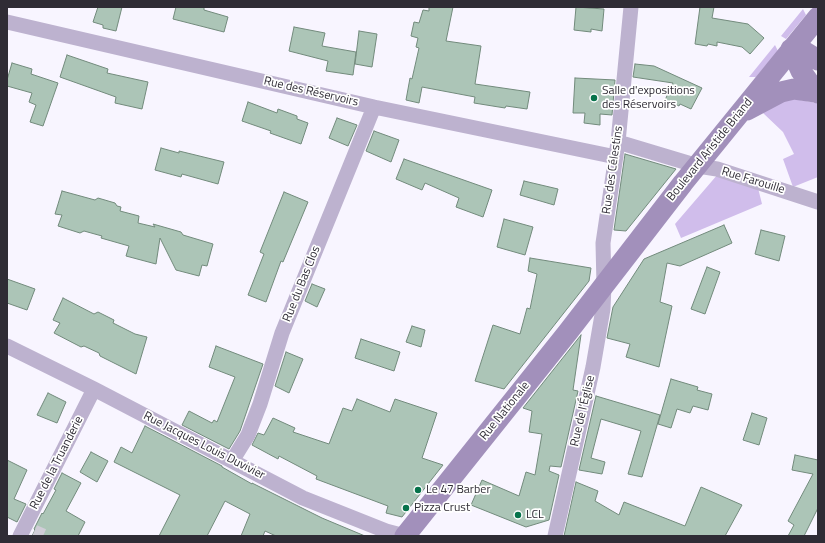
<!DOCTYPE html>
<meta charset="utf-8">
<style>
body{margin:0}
#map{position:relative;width:825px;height:543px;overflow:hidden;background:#f8f5ff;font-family:"Titillium Web",sans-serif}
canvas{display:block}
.frame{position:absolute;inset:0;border:8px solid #2f2c35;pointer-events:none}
</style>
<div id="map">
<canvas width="825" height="543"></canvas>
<div class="frame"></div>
</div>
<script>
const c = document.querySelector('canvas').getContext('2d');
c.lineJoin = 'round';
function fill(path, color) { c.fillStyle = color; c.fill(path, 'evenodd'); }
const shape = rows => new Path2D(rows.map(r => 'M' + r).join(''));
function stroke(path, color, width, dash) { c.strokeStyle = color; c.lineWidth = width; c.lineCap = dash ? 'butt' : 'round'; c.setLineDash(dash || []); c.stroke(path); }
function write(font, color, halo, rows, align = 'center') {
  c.font = font + ' "Titillium Web",sans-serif'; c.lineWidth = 3.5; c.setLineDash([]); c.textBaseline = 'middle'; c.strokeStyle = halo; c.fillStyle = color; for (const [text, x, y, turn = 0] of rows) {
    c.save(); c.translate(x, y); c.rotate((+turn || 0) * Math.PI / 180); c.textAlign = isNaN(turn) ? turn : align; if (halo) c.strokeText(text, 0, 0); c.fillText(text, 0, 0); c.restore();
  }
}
fill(shape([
 [803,9,806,15,786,39,781,36],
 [775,45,778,51,756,77,749,77],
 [782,97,818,103,818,177,793,187,783,159,794,154,783,132,763,113],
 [718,174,758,188,762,204,681,238,675,224]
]), '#d0bdeb');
const building = shape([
 [98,7,122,7,116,31,103,28,103,25,93,22,98,7],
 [176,7,204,7,204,10,228,17,224,32,173,19,176,7],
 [429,7,453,7,446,41,481,46,475,84,530,92,527,109,506,106,505,108,474,103,475,97,422,87,419,103,406,100,410,78,412,79,419,48,416,47,418,38,411,36,414,22,419,23,423,10,429,11,429,7],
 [576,7,604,9,602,31,591,29,591,32,574,30,576,7],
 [700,7,714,7,712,18,748,24,764,38,750,54,742,47,717,42,717,46,708,44,707,46,695,44,700,7],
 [294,27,325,33,322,46,356,52,353,75,326,71,328,61,289,51,294,27],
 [359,31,377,34,372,67,355,64,359,31],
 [67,55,108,69,107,73,148,82,142,109,115,103,116,97,60,77,67,55],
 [12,63,32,69,31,74,58,83,43,126,30,122,36,105,29,102,32,93,7,86,7,80,12,63],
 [635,64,654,66,702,88,691,109,680,104,679,106,665,100,673,83,633,77,635,64],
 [575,78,615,80,612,115,600,114,600,125,584,123,585,113,573,113,575,78],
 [248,102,277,113,278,109,297,116,297,119,308,123,301,144,270,133,271,131,242,121,248,102],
 [337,118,357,125,348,146,329,138,337,118],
 [374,131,399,140,391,162,366,151,374,131],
 [161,148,179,153,179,151,224,162,218,184,182,174,181,177,155,170,161,148],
 [625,154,676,169,626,231,614,230,625,154],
 [404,159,492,190,483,217,456,207,459,198,425,183,422,190,396,179,404,159],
 [524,181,558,189,554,205,520,195,524,181],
 [62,191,95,200,98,198,115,203,117,206,121,207,120,211,139,216,138,223,155,227,153,224,181,232,183,235,213,244,207,266,202,265,199,276,176,270,160,238,156,264,126,256,129,246,101,238,102,236,84,231,80,233,58,226,62,215,55,214,62,191],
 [284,192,308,202,283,262,281,261,266,302,248,295,264,254,260,252,284,192],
 [504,219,533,227,525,255,497,247,504,219],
 [724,225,732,243,680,266,667,263,660,302,672,306,659,367,626,357,630,344,607,338,612,312,613,307,644,259,724,225],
 [761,230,785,236,779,261,755,254,761,230],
 [530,258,591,268,589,281,504,389,475,381,493,325,520,334,527,308,530,309,537,274,528,271,530,258],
 [707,267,720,272,705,314,691,309,707,267],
 [7,279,35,289,27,310,7,303,7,279],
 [312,284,325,289,317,307,305,301,312,284],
 [63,298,94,314,98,312,114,320,113,323,135,334,147,337,136,374,100,356,99,353,84,346,81,347,54,333,60,323,53,320,63,298],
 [412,326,425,330,421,347,406,342,412,326],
 [581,335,573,390,578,391,561,467,550,466,549,471,559,475,549,520,526,527,471,505,482,480,519,496,526,472,535,475,542,434,529,432,532,411,523,408,581,335],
 [361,339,400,352,394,371,355,358,361,339],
 [216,346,263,364,240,431,229,449,182,425,189,411,212,423,214,420,217,422,235,377,209,367,216,346],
 [286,352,303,359,289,393,275,386,286,352],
 [671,379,698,387,697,390,712,394,708,410,693,406,690,413,677,409,671,428,658,424,671,379],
 [48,393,66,402,57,423,37,415,48,393],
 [596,396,660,415,642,477,628,474,641,431,601,419,591,458,605,462,602,474,579,470,596,396],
 [357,399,390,412,395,399,437,413,422,458,443,465,402,517,386,513,388,506,316,479,317,476,279,456,278,459,252,445,258,433,264,435,273,418,295,428,293,432,329,444,343,408,352,411,357,399],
 [752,413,767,418,759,445,743,440,752,413],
 [145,426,222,466,222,467,252,484,252,483,322,518,365,536,276,536,265,531,263,536,241,536,250,514,225,501,207,536,159,536,180,495,114,462,121,447,132,453,145,426],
 [91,452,108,461,97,482,80,472,91,452],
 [795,455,818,460,818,508,804,536,788,536,794,525,788,521,813,474,792,470,795,455],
 [7,460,27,470,14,499,26,504,17,522,7,517,7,460],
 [62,473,81,483,66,511,85,522,78,536,32,536,35,530,34,529,42,513,43,514,56,490,54,489,62,473],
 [576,482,598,491,595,501,619,515,624,502,685,526,701,487,742,505,725,536,564,536,576,482]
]);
fill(building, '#acc5b7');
stroke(building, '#728a7c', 1);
stroke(shape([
 [34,532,43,536]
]), '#d0cdd7', 15, [15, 8]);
stroke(shape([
 [7,22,374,107,616,157],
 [618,142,698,166,717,169,818,202],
 [7,346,94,389,303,498,386,531,405,536],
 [232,461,248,435,260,404,282,333,374,107],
 [20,536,94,389],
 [555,536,593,367,603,309,604,285,603,243,618,142,631,7]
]), '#bdb2cf', 15);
stroke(shape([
 [791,49,801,71,816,92],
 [791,49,805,52,818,60],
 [747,110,781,92,794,89,816,92,818,93],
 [405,536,568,332,683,183,818,17]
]), '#a290bb', 21);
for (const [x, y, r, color] of [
 [594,98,4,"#07734b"],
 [418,490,4,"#07734b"],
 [406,508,4,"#07734b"],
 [518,515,4,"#07734b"]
]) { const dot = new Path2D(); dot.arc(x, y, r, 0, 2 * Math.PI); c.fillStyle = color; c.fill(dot); stroke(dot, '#fff', 1.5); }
write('12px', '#2f2c35', '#fff', [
 ["Salle d'expositions",602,91],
 ["des Réservoirs",602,105],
 ["Le 47 Barber",426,490],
 ["Pizza Crust",414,508],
 ["LCL",526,515]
], 'left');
write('12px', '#2f2c35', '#fff', [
 ["Rue des Réservoirs",311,92,13],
 ["Boulevard Aristide Briand",710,150,-51],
 ["Rue des Célestins",613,170,-82],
 ["Rue Farouille",753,181,17],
 ["Rue du Bas Clos",302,284,-68],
 ["Rue Nationale",505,411,-51],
 ["Rue de l'Église",583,411,-77],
 ["Rue Jacques Louis Duvivier",204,446,27],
 ["Rue de la Truanderie",57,463,-63]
]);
</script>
